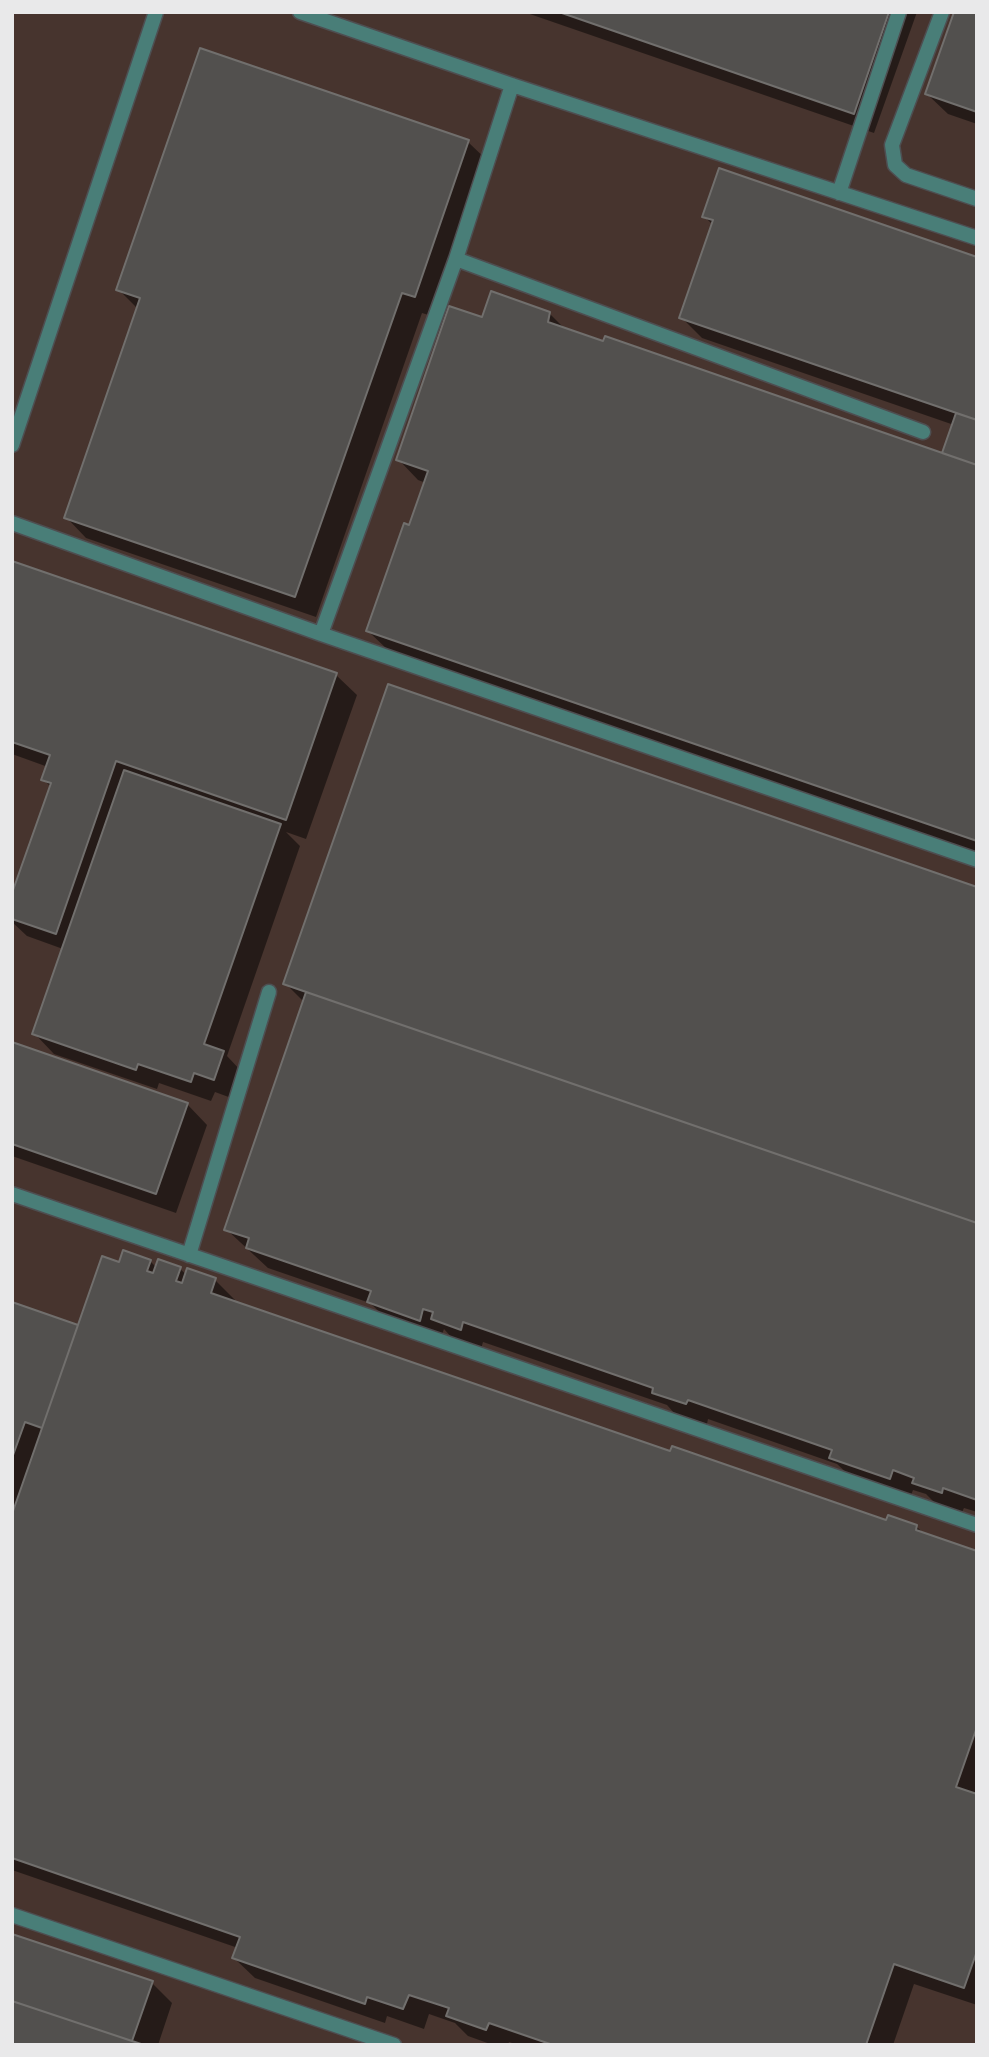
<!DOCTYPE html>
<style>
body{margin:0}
#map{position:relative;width:989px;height:2057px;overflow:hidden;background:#313134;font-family:"Fira Sans",sans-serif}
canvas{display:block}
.frame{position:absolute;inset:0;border:14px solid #e9e9ea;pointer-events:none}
</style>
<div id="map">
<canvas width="989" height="2057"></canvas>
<div class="frame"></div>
</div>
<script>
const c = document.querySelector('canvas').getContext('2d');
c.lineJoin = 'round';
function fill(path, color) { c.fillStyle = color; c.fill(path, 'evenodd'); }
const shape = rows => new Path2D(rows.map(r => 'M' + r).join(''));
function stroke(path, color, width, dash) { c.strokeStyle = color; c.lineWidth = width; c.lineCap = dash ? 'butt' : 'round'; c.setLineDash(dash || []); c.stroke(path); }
fill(shape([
 [12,12,977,12,977,2045,12,2045]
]), '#47342e');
fill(shape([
 [524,12,917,12,874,133],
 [977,12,977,124,948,114,927,94],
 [201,50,468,142,489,162,435,317,422,313,316,617,86,538,66,517,138,309,118,289],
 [704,216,977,258,977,853,389,651,368,631,426,483,418,480,398,459,483,319,550,314,566,330,943,455,954,425,702,338,681,317,713,225],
 [12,563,336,675,357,695,306,839,286,832,300,846,227,1056,243,1073,234,1099,215,1092,211,1101,159,1083,157,1089,54,1054,34,1033,63,949,27,936,12,922,12,898,51,787,43,779,48,767,12,754],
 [977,889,977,1512,964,1508,962,1512,935,1503,926,1494,913,1490,910,1498,852,1478,837,1464,708,1419,707,1424,674,1413,667,1405,483,1342,481,1349,453,1339,444,1329,440,1340,390,1322,370,1303,268,1268,226,1229,305,1003,285,983],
 [12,1044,187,1104,207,1125,176,1213,12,1156],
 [150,1261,157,1268,180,1269,187,1275,215,1280,235,1300,235,1303,672,1454,887,1522,917,1527,925,1535,977,1553,977,2005,914,1984,893,2045,518,2045,509,2042,508,2045,493,2045,468,2036,455,2023,429,2014,424,2029,387,2016,385,2023,255,1978,234,1958,238,1948,12,1870,12,1304,79,1327,121,1264],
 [12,1936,152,1983,172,2003,158,2045,12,2045]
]), '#0007');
const building = shape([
 [559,12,889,12,854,114,559,12],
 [954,12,977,12,977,112,925,94,954,12],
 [200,48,469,140,415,297,402,293,295,597,64,518,140,298,116,290,200,48],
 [719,168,977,257,977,420,679,318,713,220,702,217,719,168],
 [491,291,550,312,548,322,603,341,605,336,977,465,977,841,366,631,404,523,409,525,428,471,396,460,449,306,482,317,491,291],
 [956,413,977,420,977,465,942,453,956,413],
 [12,561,337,673,286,820,116,761,56,934,12,919,12,893,51,783,41,780,50,755,12,742,12,561],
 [388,684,977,887,977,1223,283,984,388,684],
 [124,770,281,824,204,1044,224,1051,214,1080,194,1073,191,1082,138,1064,136,1070,32,1034,124,770],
 [306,992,977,1223,977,1500,943,1488,942,1493,912,1483,914,1478,893,1470,890,1479,829,1458,832,1450,688,1400,686,1404,652,1393,653,1388,463,1322,461,1330,431,1319,433,1312,423,1309,420,1321,367,1302,371,1291,246,1248,249,1238,224,1230,306,992],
 [12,1042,188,1103,156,1194,12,1144,12,1042],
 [123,1250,151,1260,147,1271,153,1273,158,1259,181,1267,176,1281,182,1283,187,1268,216,1278,211,1293,670,1451,672,1446,886,1520,888,1515,917,1525,916,1530,977,1551,977,1727,956,1787,977,1794,977,1951,964,1988,894,1964,866,2045,553,2045,489,2023,486,2030,446,2016,449,2008,409,1995,403,2009,367,1997,365,2004,232,1958,240,1937,12,1858,12,1514,102,1256,119,1262,123,1250],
 [12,1302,78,1325,42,1428,25,1422,12,1458,12,1302],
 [12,1934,153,1981,132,2041,12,2001,12,1934],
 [12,2001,144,2045,12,2045,12,2001]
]);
fill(building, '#52504e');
stroke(building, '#716f6d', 2);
const service = shape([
 [300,12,512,85,977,238],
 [942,12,892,145,895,165,906,175,977,199],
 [512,85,456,259,923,432],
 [839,193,899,12],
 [12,445,156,12],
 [12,523,321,634,456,259],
 [321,634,977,860],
 [12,1194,977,1525],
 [189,1255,269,992],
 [12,1915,394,2045]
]);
stroke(service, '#4e4e51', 17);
stroke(service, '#497e78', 14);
</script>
